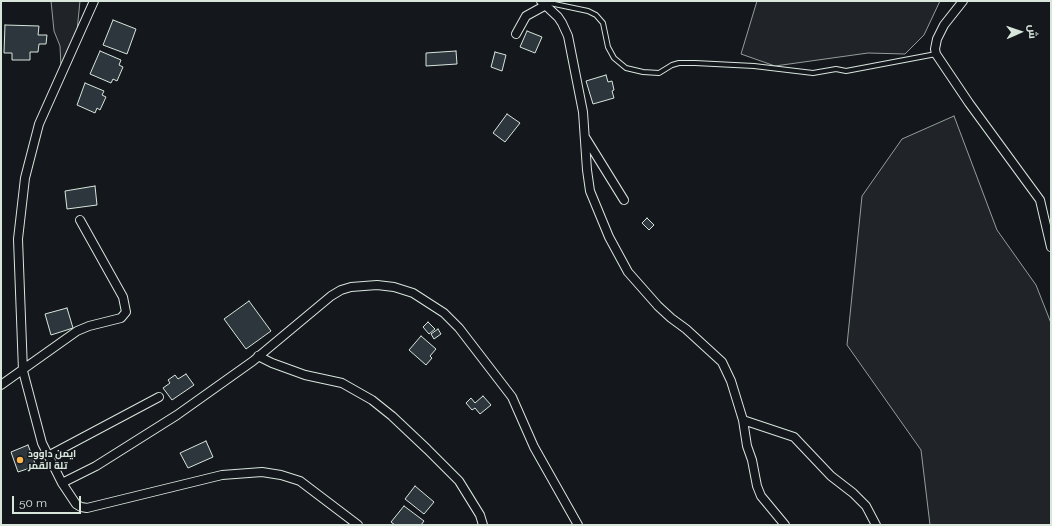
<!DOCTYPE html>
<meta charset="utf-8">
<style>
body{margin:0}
#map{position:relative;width:1052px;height:526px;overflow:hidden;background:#14181c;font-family:Raleway,Cairo,sans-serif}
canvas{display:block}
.frame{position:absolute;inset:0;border:2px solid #d8e6dc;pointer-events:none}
.north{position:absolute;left:1000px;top:12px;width:40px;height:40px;-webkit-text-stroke:3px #14181c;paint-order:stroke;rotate:88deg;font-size:11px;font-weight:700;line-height:16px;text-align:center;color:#d8e6dc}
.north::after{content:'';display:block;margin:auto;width:14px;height:18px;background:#d8e6dc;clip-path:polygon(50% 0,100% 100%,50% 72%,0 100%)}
.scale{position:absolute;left:12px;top:496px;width:69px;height:18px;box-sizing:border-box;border:2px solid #d8e6dc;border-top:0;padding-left:5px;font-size:12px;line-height:14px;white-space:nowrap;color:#d8e6dc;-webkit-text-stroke:3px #14181c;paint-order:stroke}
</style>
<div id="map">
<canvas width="1052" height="526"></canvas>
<div class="frame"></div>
<div class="north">ش</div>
<div class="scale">50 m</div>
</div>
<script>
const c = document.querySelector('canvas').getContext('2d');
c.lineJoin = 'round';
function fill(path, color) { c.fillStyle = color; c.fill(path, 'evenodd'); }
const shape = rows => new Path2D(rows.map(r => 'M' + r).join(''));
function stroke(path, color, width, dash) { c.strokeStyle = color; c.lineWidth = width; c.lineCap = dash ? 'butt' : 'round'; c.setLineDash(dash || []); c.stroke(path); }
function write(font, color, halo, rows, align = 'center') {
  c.font = font + ' Raleway,Cairo,sans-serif'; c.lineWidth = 3; c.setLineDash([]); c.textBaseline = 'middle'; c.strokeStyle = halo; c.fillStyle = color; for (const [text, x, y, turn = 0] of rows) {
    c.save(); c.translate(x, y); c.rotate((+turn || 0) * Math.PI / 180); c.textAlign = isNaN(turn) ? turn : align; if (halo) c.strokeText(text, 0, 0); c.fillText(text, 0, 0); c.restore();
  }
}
const green = shape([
 [51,1,80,1,77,31,61,67,60,46,54,31,51,1],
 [757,1,940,1,924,35,905,54,868,53,775,66,741,54,757,1],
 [954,116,997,230,1036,285,1051,323,1051,525,930,525,921,450,847,345,862,196,902,139,954,116]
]);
fill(green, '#202428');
stroke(green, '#939e99', 1);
const building = shape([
 [113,20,136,29,127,54,103,45,113,20],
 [5,25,39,26,38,35,47,35,46,44,39,44,38,52,30,52,30,60,12,60,12,53,4,53,5,25],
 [527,31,542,37,535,53,520,47,527,31],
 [100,51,121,60,119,65,123,67,117,81,113,79,111,83,90,74,100,51],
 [456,51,457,64,426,66,426,53,456,51],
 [495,52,506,55,502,71,491,67,495,52],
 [606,75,608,82,612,81,614,90,612,91,614,98,593,104,586,81,606,75],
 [85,83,104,91,102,95,106,97,100,110,97,108,95,113,77,105,85,83],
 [507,114,520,123,505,142,493,133,507,114],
 [95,186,97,205,67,209,65,191,95,186],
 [647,218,654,225,649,230,642,223,647,218],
 [249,301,271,331,246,349,224,319,249,301],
 [67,308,73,328,51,335,45,314,67,308],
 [428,322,435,329,429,334,423,327,428,322],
 [438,329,441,334,434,339,431,334,438,329],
 [421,336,436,349,430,356,432,358,426,365,409,350,421,336],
 [186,374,194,385,172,400,163,388,170,383,168,380,175,375,178,379,186,374],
 [483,396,491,405,480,414,475,408,472,410,466,403,471,398,475,403,483,396],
 [206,441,213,457,188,468,180,453,206,441],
 [28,445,36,466,18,472,11,452,28,445],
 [415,486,434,502,424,514,405,499,415,486],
 [404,506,424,521,421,525,395,525,391,522,404,506]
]);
fill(building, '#2c363c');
stroke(building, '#d8e6dc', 1);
const lane = shape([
 [545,2,588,11,596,15,603,23,608,47,614,58,626,68,643,72,659,73,672,65,679,63,695,63,754,66,813,73,836,69,846,71,936,54]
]);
const street = shape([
 [94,1,39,124,25,178,18,239,23,371,42,443,62,483,76,504,81,507,87,508,222,475,262,472,281,475,300,481,358,525],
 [541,1,558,17,562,23,568,36,583,112,587,170,590,191,609,237,628,272,658,306,671,318,686,329,722,362,731,381,743,420,794,437,831,476,853,493,866,506,876,525],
 [963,1,944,25,937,39,935,49,936,54,969,103,1040,200,1051,247],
 [516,34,526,16,546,5],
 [585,137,624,200],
 [258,356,272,363,305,375,342,383,372,400,392,416,427,449,459,481,480,515,483,525],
 [1,385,77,331,89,326,121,318,126,312,123,297,80,220],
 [743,420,747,446,752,460,757,486,761,496,785,525],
 [48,456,159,397],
 [62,483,96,466,177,415,253,361,331,296,341,290,351,287,377,285,394,287,413,293,444,313,459,328,512,397,534,447,578,525]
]);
stroke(lane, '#d8e6dc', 6);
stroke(street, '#d8e6dc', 10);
stroke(lane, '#14181c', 4);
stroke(street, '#14181c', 8);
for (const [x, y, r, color] of [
 [20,460,4,"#ffb74d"]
]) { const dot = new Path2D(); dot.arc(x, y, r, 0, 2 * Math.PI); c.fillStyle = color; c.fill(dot); stroke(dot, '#14181c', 1.5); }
write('bold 10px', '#d8e6dc', '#14181c', [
 ["ايمن داوود",28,454],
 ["تلة القمر",28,466]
], 'left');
</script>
